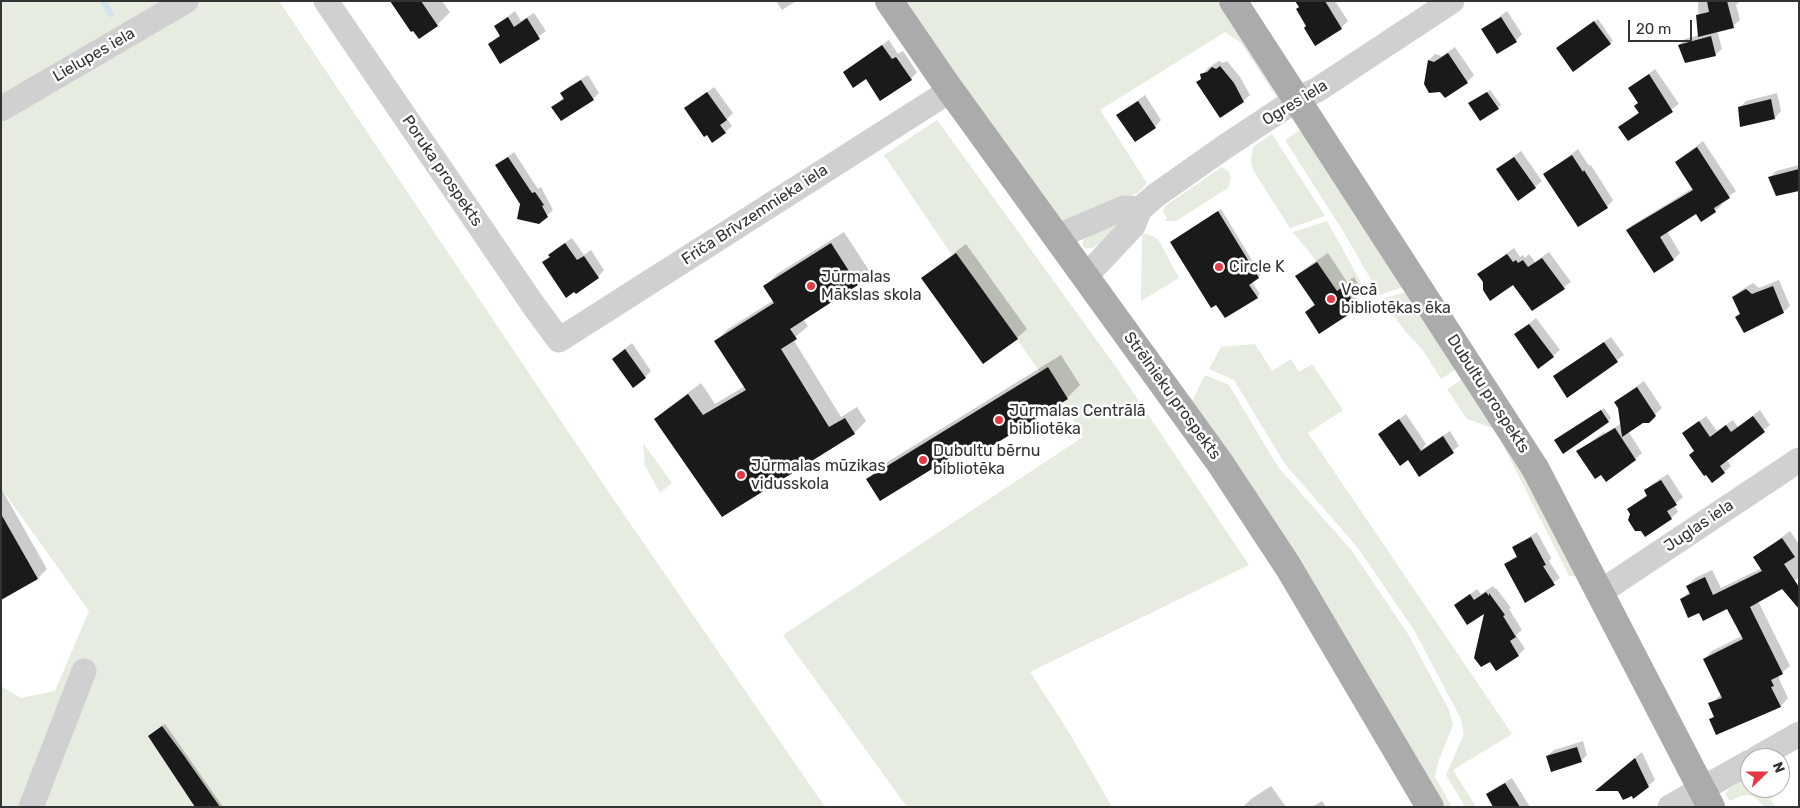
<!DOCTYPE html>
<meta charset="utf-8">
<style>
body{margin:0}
#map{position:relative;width:1800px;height:808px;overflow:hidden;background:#fff;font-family:Rubik,sans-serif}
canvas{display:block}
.frame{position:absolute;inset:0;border:2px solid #333;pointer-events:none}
.north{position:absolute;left:1740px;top:748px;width:50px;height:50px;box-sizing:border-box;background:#fff;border:1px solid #adadad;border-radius:50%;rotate:68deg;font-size:14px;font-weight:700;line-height:20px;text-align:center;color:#333}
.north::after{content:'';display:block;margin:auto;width:18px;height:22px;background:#e63946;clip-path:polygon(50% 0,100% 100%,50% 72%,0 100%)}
.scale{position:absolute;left:1628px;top:20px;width:64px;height:22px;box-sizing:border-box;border:2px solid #333;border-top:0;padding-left:6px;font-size:15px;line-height:18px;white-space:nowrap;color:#333;-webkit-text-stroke:4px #fff;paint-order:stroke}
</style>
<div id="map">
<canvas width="1800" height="808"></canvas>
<div class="frame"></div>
<div class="north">N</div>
<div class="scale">20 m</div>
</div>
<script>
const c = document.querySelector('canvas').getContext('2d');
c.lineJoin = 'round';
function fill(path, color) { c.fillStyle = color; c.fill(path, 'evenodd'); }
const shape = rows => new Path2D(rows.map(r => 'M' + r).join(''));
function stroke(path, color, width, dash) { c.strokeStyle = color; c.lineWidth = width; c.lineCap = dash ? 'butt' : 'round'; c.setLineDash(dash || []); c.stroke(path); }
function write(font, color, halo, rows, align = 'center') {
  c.font = font + ' Rubik,sans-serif'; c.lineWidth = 5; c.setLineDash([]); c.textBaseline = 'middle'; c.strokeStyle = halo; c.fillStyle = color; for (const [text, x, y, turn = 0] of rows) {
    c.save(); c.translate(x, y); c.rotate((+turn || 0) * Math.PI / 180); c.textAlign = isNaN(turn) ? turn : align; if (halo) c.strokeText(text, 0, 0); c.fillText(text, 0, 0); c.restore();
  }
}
fill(shape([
 [1,1,279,1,614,500,825,807,1,807,1,686,21,698,55,691,89,611,1,488],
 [903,1,1220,1,1278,85,1277,98,1241,43,1225,32,1100,110,1147,183,1138,193,1071,223,1054,219],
 [937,120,1116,367,1249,565,1030,672,1068,731,1112,807,907,807,783,635,1083,437,1063,402,1068,399,1048,367,1040,372,956,253,952,255,884,155],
 [1303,128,1406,286,1380,295,1343,231,1285,140],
 [1272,134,1325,216,1290,228,1253,170,1251,161,1253,147],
 [1222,167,1229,172,1231,179,1228,188,1176,221,1165,221,1167,218,1163,212,1165,206],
 [1124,213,1129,224,1092,248,1084,248,1082,243,1087,233],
 [1327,221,1364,288,1351,298,1344,286,1337,291,1317,262,1293,232],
 [1142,234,1148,234,1158,239,1179,278,1141,301],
 [1409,291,1460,367,1441,379,1422,349,1405,331,1382,299],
 [1255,344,1272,371,1291,359,1299,372,1312,364,1343,410,1308,433,1512,734,1453,770,1476,807,1465,807,1446,775,1464,734,1461,719,1414,630,1358,548,1285,464,1234,380,1209,369,1221,347],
 [1205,375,1229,385,1278,467,1352,551,1408,634,1449,710,1453,725,1438,762,1435,777,1452,807,1443,807,1191,403],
 [1466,377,1498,425,1578,576,1569,576,1495,429,1467,419,1447,389],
 [643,443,672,483,660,493,645,466],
 [1750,772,1750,788,1764,788,1775,807,1764,807,1755,797,1749,795,1741,796,1730,801,1725,794,1729,789,1736,785,1734,781]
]), '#e6ecdf');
fill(shape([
 [392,1,442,1,450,12,437,25],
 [776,1,796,1,782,10],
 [1297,1,1335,1,1348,21,1341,28,1308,26],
 [1698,1,1740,1,1736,5,1740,20,1733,26,1717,30,1722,49,1715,55,1679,45,1685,39,1699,35],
 [515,11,521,21,534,13,546,31,501,63,489,45,501,35,495,26],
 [1507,11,1522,34,1516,41,1483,29],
 [1598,19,1613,41,1610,43,1557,48],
 [889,40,898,54,903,51,917,72,911,79,866,77,844,72],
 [1455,47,1474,75,1467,82,1429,60,1435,54,1442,56],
 [1219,61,1223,63,1227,61,1240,77,1250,95,1243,101,1202,78,1202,75,1208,68],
 [1655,69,1679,104,1628,140,1620,127,1639,112,1639,102,1630,88],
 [588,75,599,93,593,99,553,107,564,97,562,93,568,87],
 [714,87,733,113,727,119,732,126,725,132,685,109],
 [1490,90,1501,105,1498,108,1473,101],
 [1777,93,1781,111,1775,118,1739,108,1746,101],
 [1145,95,1161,120,1155,127,1118,115],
 [1703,141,1736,191,1720,203,1722,205,1716,210,1711,203,1667,231,1680,253,1674,259,1627,230,1634,224,1693,188,1676,162],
 [1578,149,1589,166,1591,165,1613,200,1607,207,1545,174],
 [1521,151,1542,181,1535,187,1498,169],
 [514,152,538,189,541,187,553,210,539,223,522,204,497,165],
 [1799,165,1799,189,1770,177,1776,171],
 [1221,209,1261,275,1252,282,1260,294,1257,297,1174,240],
 [844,232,870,272,858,284,803,319,808,326,793,339,841,417,857,407,866,421,854,433,656,419,668,408,701,383,715,404,745,386,716,341,728,329,774,300,765,286,777,274],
 [572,238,584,255,591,250,604,270,598,277,544,263,556,249],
 [966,244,1027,329,1017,338,922,278],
 [1514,248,1520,257,1523,255,1525,258,1529,254,1535,262,1549,252,1571,282,1532,310,1514,284,1484,282,1479,274],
 [1328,253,1347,282,1354,277,1361,289,1355,296,1360,302,1350,312,1306,312,1315,303,1297,276,1307,267],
 [1779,280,1790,306,1783,312,1737,317,1741,313,1734,297,1740,291,1753,283,1759,288],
 [1536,318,1560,350,1553,356,1515,335],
 [1611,337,1624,355,1568,396,1555,376],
 [632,343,651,371,645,377,613,359],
 [1061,355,1080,385,1067,398,968,446,868,479,881,466],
 [1644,381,1662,408,1648,421,1642,422,1628,431,1642,453,1635,459,1578,451,1604,432,1605,433,1622,423,1620,408,1615,402],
 [1604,408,1611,418,1608,421,1555,440],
 [1760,410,1770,425,1726,459,1731,466,1724,472,1695,450,1684,433,1706,416,1717,431,1733,420,1738,427],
 [1406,414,1426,444,1422,449,1450,431,1459,446,1419,475,1408,458,1379,434],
 [1668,474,1683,497,1674,505,1678,512,1671,518,1632,514,1628,509,1648,494,1646,491,1652,484],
 [1,488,47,569,38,578,1,599],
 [1790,531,1799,544,1799,578,1758,601,1790,666,1780,674,1779,679,1788,698,1781,706,1716,733,1711,720,1715,716,1710,704,1722,694,1704,659,1712,651,1742,636,1728,608,1699,611,1681,599,1689,592,1687,586,1695,578,1712,570,1721,588,1762,568,1755,557],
 [1537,532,1551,558,1549,561,1560,578,1525,602,1505,564,1518,555,1513,547],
 [1493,586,1495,589,1496,588,1511,608,1509,609,1522,630,1516,635,1525,649,1518,655,1486,611,1456,605,1477,589,1481,594],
 [165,724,223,807,197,807,149,736],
 [1583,741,1587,755,1581,761,1547,756,1554,750],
 [1642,752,1655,780,1648,786,1632,794,1619,790,1598,789],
 [1512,778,1530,807,1495,807,1487,794],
 [1271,786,1286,807,1243,807,1251,799],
 [1322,801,1326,807,1312,807]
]), '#0003');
stroke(shape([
 [103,1,111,14]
]), '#cfe2ee', 6);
fill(shape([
 [390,1,421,1,438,26,419,39,413,31,411,32],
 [1295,1,1325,1,1342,29,1315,46,1304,28,1306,26,1296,9,1299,7],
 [1707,1,1727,1,1734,28,1698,37,1696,15,1709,12],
 [508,17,514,27,527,18,540,39,500,64,488,44,500,36,494,26],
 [1501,17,1517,42,1497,54,1481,29],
 [1594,21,1611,44,1573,72,1556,48],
 [1711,36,1716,56,1685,63,1678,45],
 [882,45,892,59,896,57,912,80,880,101,866,79,853,88,843,72],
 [1448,53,1468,83,1445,98,1440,92,1429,93,1424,84,1428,60,1434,62],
 [1220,66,1234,83,1244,102,1220,118,1196,82,1201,79,1200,74,1207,72,1212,67,1216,69],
 [1649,74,1673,112,1628,141,1618,127,1639,113,1634,106,1638,103,1628,88],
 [581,80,594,100,561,121,551,107,564,99,560,93],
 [707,92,727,120,720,125,726,133,712,143,707,135,704,137,684,108],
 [1487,92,1499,109,1480,121,1468,103],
 [1771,99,1775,119,1740,127,1738,107],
 [1138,101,1156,128,1135,142,1116,115],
 [1697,147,1730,198,1714,208,1716,212,1701,222,1696,214,1660,237,1674,260,1654,273,1626,230,1693,190,1675,162],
 [1572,155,1583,172,1584,170,1608,208,1578,227,1543,174],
 [508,157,532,193,535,192,544,205,542,206,548,217,539,224,517,219,520,204,495,165],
 [1514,157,1536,188,1518,201,1496,169],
 [1799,169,1799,191,1776,196,1768,177],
 [1218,211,1259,278,1249,285,1258,298,1225,318,1216,305,1211,308,1170,242],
 [565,243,577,260,584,256,599,278,576,294,574,292,566,298,542,262,550,257,548,255],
 [831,243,858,285,790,329,797,339,781,349,829,427,845,418,855,434,722,517,654,419,688,394,703,415,746,390,714,341,774,303,763,286],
 [956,253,1018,339,983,364,921,278],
 [1507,254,1513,262,1516,260,1518,263,1523,260,1528,267,1542,258,1565,289,1532,311,1513,285,1490,301,1483,290,1483,282,1477,274],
 [1317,262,1337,291,1344,286,1352,300,1346,306,1351,313,1319,334,1305,312,1315,305,1295,276],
 [1773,286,1784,313,1744,333,1735,317,1740,314,1732,297,1746,289,1752,294],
 [1529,324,1554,357,1538,369,1514,334],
 [1604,342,1618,362,1567,398,1553,376],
 [625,349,646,378,633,388,612,359],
 [1048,367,1068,399,974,457,968,447,880,501,866,479],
 [1637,387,1656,416,1649,423,1643,423,1622,437,1618,408,1614,402],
 [1601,410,1609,422,1563,454,1554,440],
 [1753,416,1765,432,1720,466,1725,473,1712,483,1706,475,1704,476,1689,455,1694,451,1682,433,1699,421,1710,437,1726,425,1731,432],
 [1399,419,1421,451,1411,458,1443,436,1454,453,1419,477,1408,460,1400,466,1378,434],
 [1615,428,1636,460,1606,482,1601,475,1595,479,1576,451],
 [1661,480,1677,505,1667,511,1672,519,1645,537,1641,531,1635,531,1628,520,1630,514,1627,509,1647,496,1644,490],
 [1,514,38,579,1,600],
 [1531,537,1546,565,1543,566,1555,585,1525,603,1504,564,1517,557,1512,547],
 [1782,538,1795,557,1784,564,1799,587,1799,609,1782,589,1750,607,1783,674,1771,680,1774,686,1771,687,1781,707,1716,735,1709,719,1714,717,1708,703,1722,698,1703,659,1743,639,1727,609,1703,621,1699,613,1688,618,1680,599,1690,594,1686,586,1705,577,1713,595,1762,571,1753,557],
 [1486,592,1489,596,1489,593,1505,615,1503,616,1516,637,1510,641,1519,656,1496,671,1490,662,1481,667,1474,658,1484,614,1467,625,1454,605,1470,594,1474,600],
 [162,726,185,757,220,807,195,807,148,736],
 [1577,747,1582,762,1551,772,1546,756],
 [1635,758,1649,787,1633,799,1632,796,1623,800,1618,791,1595,791],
 [1505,783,1520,807,1493,807,1486,794]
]), '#1a1a1a');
stroke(shape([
 [326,1,534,306,559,340,951,90],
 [1,109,186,1],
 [1056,237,1124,208,1140,209],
 [1085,277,1133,226,1140,209,1155,196,1223,148,1297,99,1317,90,1452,1],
 [1599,593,1799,460],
 [1757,758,1799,734],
 [31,807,84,671],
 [1670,807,1750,762]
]), '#d0d0d0', 25);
stroke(shape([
 [889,1,946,84,1220,463,1289,568,1430,807],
 [1233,1,1535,468,1711,807]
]), '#ababab', 28);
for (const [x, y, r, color] of [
 [1219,267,5,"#e63946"],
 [811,286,5,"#e63946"],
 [1331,299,5,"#e63946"],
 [999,420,5,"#e63946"],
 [923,460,5,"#e63946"],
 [741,475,5,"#e63946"]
]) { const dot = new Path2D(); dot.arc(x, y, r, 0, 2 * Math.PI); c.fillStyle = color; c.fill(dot); stroke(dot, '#fff', 2); }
write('16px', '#333', '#fff', [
 ["Lielupes iela",94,55,-30],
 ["Ogres iela",1295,103,-31],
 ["Poruka prospekts",442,171,56],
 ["Friča Brīvzemnieka iela",755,215,-33],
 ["Dubultu prospekts",1488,394,57],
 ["Strēlnieku prospekts",1172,396,54],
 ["Juglas iela",1699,526,-34]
]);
write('16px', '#333', '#fff', [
 ["Circle K",1229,267],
 ["Jūrmalas",821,277],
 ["Mākslas skola",821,295],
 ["Vecā",1341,290],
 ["bibliotēkas ēka",1341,308],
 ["Jūrmalas Centrālā",1009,411],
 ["bibliotēka",1009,429],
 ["Dubultu bērnu",933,451],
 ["bibliotēka",933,469],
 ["Jūrmalas mūzikas",751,466],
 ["vidusskola",751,484]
], 'left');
</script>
